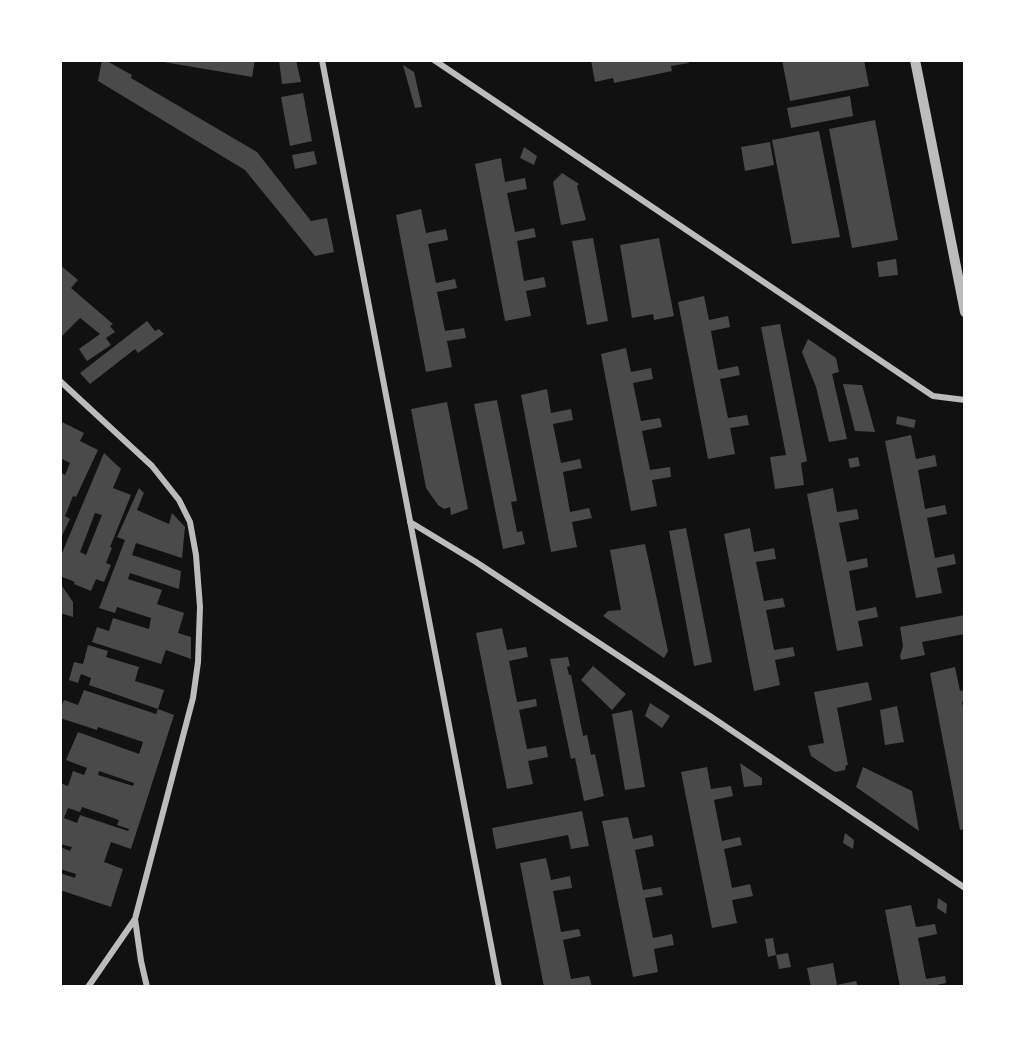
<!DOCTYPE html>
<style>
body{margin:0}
#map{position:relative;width:1025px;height:1047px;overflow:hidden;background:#111;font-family:Manrope,sans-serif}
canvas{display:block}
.frame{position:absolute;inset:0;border:62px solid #fff;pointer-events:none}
</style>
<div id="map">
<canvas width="1025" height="1047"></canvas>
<div class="frame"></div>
</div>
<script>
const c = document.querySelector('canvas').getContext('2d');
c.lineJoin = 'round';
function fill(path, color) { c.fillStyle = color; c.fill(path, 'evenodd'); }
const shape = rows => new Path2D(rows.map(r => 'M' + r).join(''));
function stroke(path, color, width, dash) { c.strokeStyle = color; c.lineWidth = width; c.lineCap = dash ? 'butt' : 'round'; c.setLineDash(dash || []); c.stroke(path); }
fill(shape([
 [102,60,105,60,132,75,131,78,257,152,311,221,327,218,334,252,315,256,245,170,98,81],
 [152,60,255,60,252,77],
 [279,60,296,60,301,82,282,84],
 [591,60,688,60,689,63,671,66,672,71,614,83,613,78,595,82],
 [782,60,864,60,869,86,790,101],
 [403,65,414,72,422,107,415,108],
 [303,93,312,141,290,146,281,97],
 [850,96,853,116,791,128,787,108],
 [875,120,898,240,852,248,829,129],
 [819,131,840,237,792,244,772,140],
 [770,142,774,165,745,171,741,147],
 [524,147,537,156,534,165,520,158],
 [314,151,317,164,295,169,292,155],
 [501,158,505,182,525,178,527,189,507,193,515,232,534,228,536,237,517,241,524,281,544,277,546,287,526,291,531,316,505,321,475,164],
 [562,173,579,184,577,186,586,220,561,225,553,182],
 [421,209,426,233,446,229,448,240,428,244,436,283,455,279,457,288,437,292,445,331,464,328,466,338,447,341,452,367,426,372,396,215],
 [593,238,608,321,587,325,572,241],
 [659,238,674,316,654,320,653,314,632,318,620,245],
 [896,259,898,275,879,277,877,262],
 [60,265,78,280,71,288,113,324,110,326,115,332,106,338,111,345,87,361,79,349,100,334,80,318,60,338],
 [704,296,709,320,728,316,730,327,711,331,718,370,738,366,740,375,720,379,728,418,747,415,749,425,730,428,735,454,708,459,678,302],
 [147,321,155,331,159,329,164,334,138,353,135,349,90,384,80,373],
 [780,324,807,461,801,463,804,485,775,489,770,457,786,455,761,327],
 [808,339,836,358,839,372,832,374,847,439,829,442,816,387,802,352],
 [626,348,631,372,651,368,653,379,633,383,641,421,660,418,662,427,642,431,650,470,670,467,671,477,652,480,657,506,631,511,601,354],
 [843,384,862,385,875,432,855,431],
 [547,389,551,413,571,409,573,420,553,424,561,463,580,459,582,468,563,472,570,512,589,508,592,518,572,522,577,547,551,552,521,395],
 [497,400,517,501,511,502,517,532,522,531,525,544,503,549,474,404],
 [447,402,468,509,451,515,450,507,444,509,438,505,426,488,411,409],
 [897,416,916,420,914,428,896,424],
 [60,421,84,433,80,441,98,450,76,497,73,496,65,516,70,519,60,540,60,472,65,475,70,463,60,458],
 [911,435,916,459,935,455,937,466,918,470,925,509,945,505,947,514,927,518,935,558,954,554,956,564,937,568,942,593,916,598,885,441],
 [104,453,121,469,113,488,131,495,110,547,112,548,106,563,111,565,104,582,96,579,91,591,74,584,75,582,60,576,60,558],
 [95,513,102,515,86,555,80,552],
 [858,457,860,466,850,468,848,459],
 [139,488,144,493,137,510,169,524,172,513,185,527,182,558,136,543,132,555,181,571,179,589,130,573,128,579,162,590,157,604,184,613,178,633,191,637,191,659,166,650,161,664,92,642,97,627,109,631,113,618,149,629,151,618,117,607,115,613,99,608,125,540,117,537],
 [833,488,837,512,857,509,859,519,839,523,847,562,867,558,868,567,849,571,856,611,876,607,878,617,858,621,863,646,837,651,807,494],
 [686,528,712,662,694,666,669,531],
 [750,528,754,552,774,548,776,559,756,562,764,601,783,598,785,607,766,610,774,650,793,647,795,656,775,660,780,685,754,691,724,534],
 [645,544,668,651,664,658,603,616,608,611,621,610,610,550],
 [60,583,73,602,73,617,60,613],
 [965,615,965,634,922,642,925,655,901,660,900,656,903,646,900,627],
 [502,628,507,650,526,647,528,657,509,661,517,702,536,699,537,706,519,710,527,749,546,746,548,757,528,761,533,784,507,789,476,633],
 [88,645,108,651,106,657,139,667,135,681,164,690,158,709,174,715,131,849,111,842,104,862,123,869,111,907,60,890,60,873,75,878,76,874,60,869,60,847,70,851,72,847,60,844,60,783,68,786,73,771,84,775,87,768,66,760,78,732,139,754,143,742,98,727,97,730,60,718,60,711,64,700,78,705,84,690,156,714,158,709,89,685,91,678,81,674,78,683,69,680,74,662,83,664],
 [99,771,134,783,133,786,98,775],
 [82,807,119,820,117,825,129,829,128,831,80,815,77,823,64,818,68,808,80,812],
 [568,657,570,666,567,667,569,675,571,675,583,736,587,735,591,755,595,754,604,796,584,801,575,758,571,759,550,659],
 [593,666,626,694,612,710,581,680],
 [955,667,960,691,965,690,965,701,962,702,965,717,965,829,960,830,930,673],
 [868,682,872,700,837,708,848,765,846,765,845,770,835,772,811,756,808,746,824,743,814,692],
 [650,703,670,716,662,728,645,716],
 [897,706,904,742,885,745,880,710],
 [632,710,645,787,625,790,612,714],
 [740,763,762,778,762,785,744,787],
 [707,767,711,789,731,786,733,796,714,800,722,841,740,837,742,845,724,849,732,888,750,884,753,896,732,900,737,923,712,928,681,772],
 [863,767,912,791,919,831,856,787],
 [582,811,589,846,571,849,568,835,496,849,492,828],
 [628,817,633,839,652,835,654,846,635,850,643,890,661,887,663,895,645,898,653,938,672,934,674,945,654,949,658,972,633,977,602,821],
 [845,833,854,840,853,849,843,843],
 [546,858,551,880,570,876,572,888,553,891,561,932,579,929,581,936,563,940,571,979,589,976,592,987,544,987,520,863],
 [938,898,947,904,946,914,937,908],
 [911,905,916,927,935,924,937,934,918,938,926,979,945,976,946,983,927,987,900,987,885,910],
 [773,938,776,955,768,957,765,939],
 [788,953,791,967,779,969,776,955],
 [833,963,837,985,856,981,858,987,811,987,807,968]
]), '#4a4a4a');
stroke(shape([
 [322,60,499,987],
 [434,60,933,396,965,400],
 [60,381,152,466,179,500,190,522,196,555,200,607,198,662,193,698,135,919,141,961,147,987],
 [410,522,476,562,713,718,965,888],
 [88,987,135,919]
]), '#bcbcbc', 6);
stroke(shape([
 [915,60,965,312]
]), '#bcbcbc', 10);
</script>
